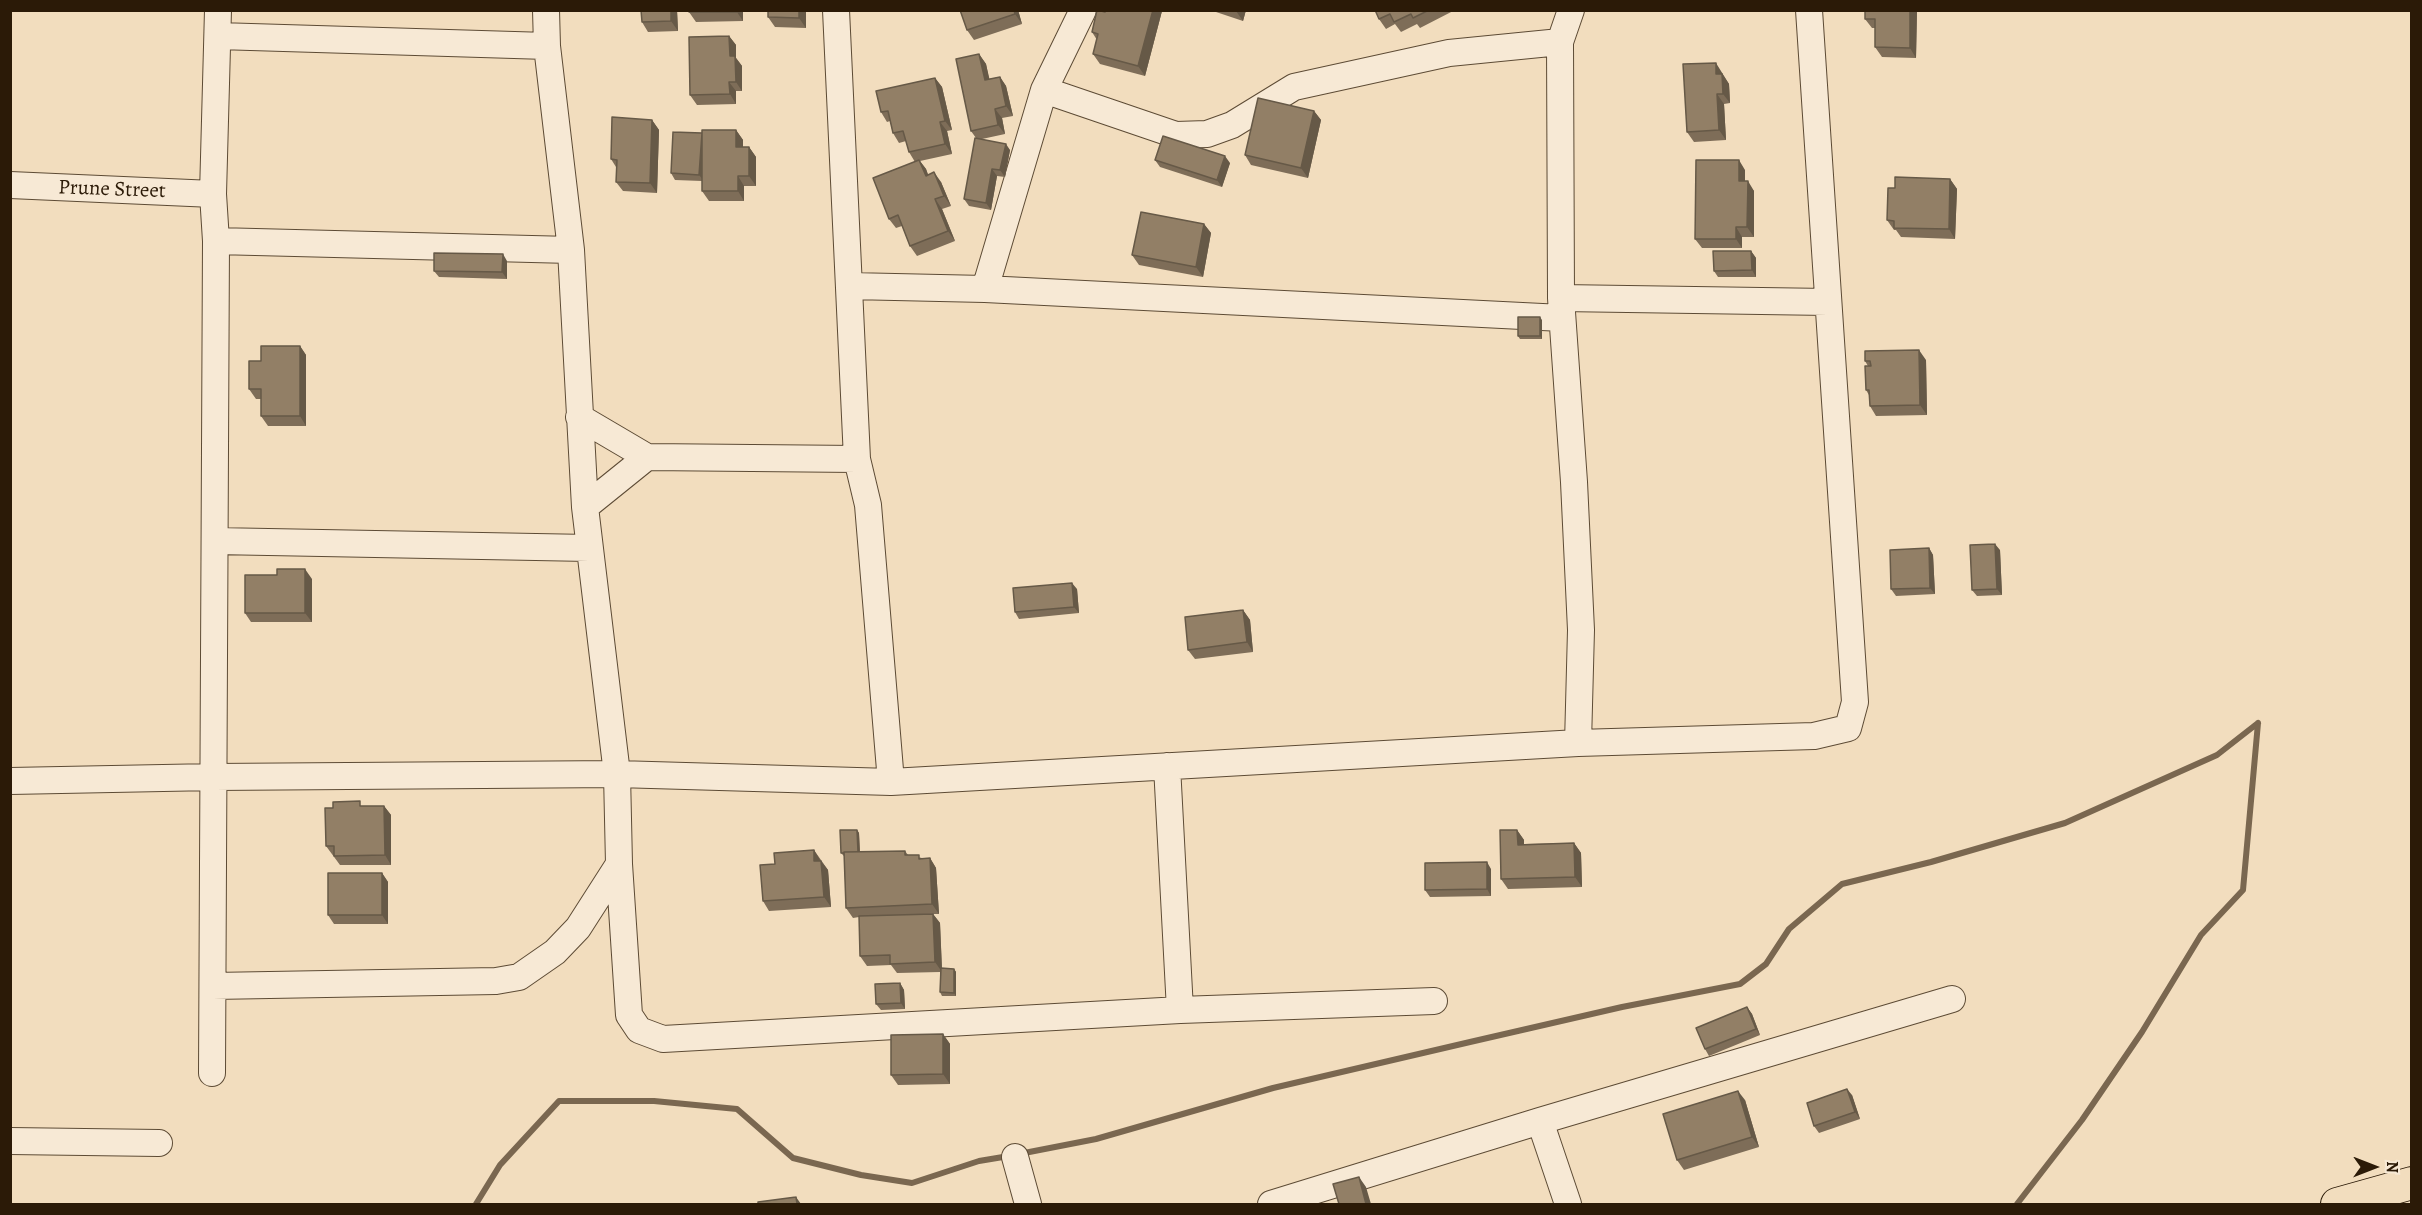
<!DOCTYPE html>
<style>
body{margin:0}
#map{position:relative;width:2422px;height:1215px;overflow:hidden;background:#f2ddbe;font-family:Alegreya,serif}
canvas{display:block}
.frame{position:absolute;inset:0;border:12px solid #2b1a07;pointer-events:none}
.north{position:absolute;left:2344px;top:1137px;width:60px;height:60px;-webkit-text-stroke:4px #f7e9d5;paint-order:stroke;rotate:90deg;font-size:16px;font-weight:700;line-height:24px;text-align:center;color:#2b1a07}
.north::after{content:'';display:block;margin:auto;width:21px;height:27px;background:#2b1a07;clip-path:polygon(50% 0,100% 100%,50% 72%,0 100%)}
</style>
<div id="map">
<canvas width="2422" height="1215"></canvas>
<div class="frame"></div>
<div class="north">N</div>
</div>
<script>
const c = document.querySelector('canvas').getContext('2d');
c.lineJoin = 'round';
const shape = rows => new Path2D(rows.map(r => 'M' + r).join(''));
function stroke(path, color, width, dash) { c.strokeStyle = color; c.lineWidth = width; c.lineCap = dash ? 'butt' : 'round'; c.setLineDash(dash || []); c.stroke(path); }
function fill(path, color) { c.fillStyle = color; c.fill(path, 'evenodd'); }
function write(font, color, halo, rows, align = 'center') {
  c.font = font + ' Alegreya,serif'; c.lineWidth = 4.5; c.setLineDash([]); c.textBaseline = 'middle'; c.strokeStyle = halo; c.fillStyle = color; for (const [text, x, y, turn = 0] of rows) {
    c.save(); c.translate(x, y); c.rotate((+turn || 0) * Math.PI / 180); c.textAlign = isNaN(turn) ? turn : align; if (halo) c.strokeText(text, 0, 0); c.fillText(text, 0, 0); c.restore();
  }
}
stroke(shape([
 [1019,1154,1096,1139,1273,1088,1470,1042,1622,1007,1740,984,1766,964,1789,929,1842,884,1931,862,2065,823,2217,755,2258,723],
 [476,1204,500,1165,559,1101,654,1101,737,1109,793,1158,861,1175,912,1183,979,1161,1009,1156],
 [2017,1204,2082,1120,2142,1032,2201,935,2243,890,2258,723]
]), '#7a6750', 6);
const minor = shape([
 [546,10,547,46,571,250,585,507,617,774,619,864,629,1015,639,1030,663,1039,1180,1010,1434,1001],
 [836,10,857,459,868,505,891,782],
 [1571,10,1560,42,1561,298,1574,482,1581,630,1578,743],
 [218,36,547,46],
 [1044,90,1176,135,1207,134,1232,125,1294,87,1449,53,1560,42],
 [10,185,213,194],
 [216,241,571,250],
 [850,286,985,289,1562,318],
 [985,289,1044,90,1083,10],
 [1561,298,1828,302],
 [579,417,647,457,857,459],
 [585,507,647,457],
 [215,541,589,548],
 [1167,766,1180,1010],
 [10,781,214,777,617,774,891,782,1578,743,1814,736,1848,728,1855,702,1809,10],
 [213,986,496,981,519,977,555,952,578,928,619,864],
 [212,1073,216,241,213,194,218,10],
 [1540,1121,1568,1204],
 [10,1141,159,1143],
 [1015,1157,1028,1204],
 [1271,1204,1540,1121,1952,999]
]);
const major = shape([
 [2337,1204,2412,1183]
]);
stroke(minor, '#5d4b35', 28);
stroke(major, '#2b1a07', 34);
stroke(minor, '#f7e9d5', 26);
stroke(major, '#f2ddbe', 32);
fill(shape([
 [677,10,678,31,648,32,642,22],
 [689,10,743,10,743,21,696,22,689,12],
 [806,10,806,28,775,27,768,17],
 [960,10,1018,10,1022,24,974,40,967,30],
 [1105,10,1162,11,1145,76,1100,64,1093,54,1097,40,1092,32],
 [1210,10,1246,10,1243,21],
 [1375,10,1455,10,1420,28,1417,24,1401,32,1395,24,1386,29,1379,19],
 [1865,10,1917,10,1916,58,1882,57,1875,47,1875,28,1872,28,1865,19],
 [729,36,736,45,736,58,742,66,742,91,736,91,736,104,697,105,690,95],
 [979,54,986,64,989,79,1000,77,1006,86,1013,116,1002,118,1005,134,982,139,1010,150,1005,177,997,176,991,210,969,206,964,199,976,138,971,131],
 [1723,73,1723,75,1729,84,1730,103,1724,104,1726,140,1694,142,1687,132],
 [935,78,942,87,952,130,947,131,952,154,920,161,926,169,928,175,941,182,951,206,942,209,955,241,917,256,910,246,902,226,896,228,889,219,915,162,909,152,906,141,899,143,893,133,890,121,887,122,881,112],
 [1314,111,1321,120,1308,178,1251,165,1245,155],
 [652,120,659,130,657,193,623,191,616,182,616,167,611,159],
 [736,130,743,140,743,147,749,147,756,157,756,186,744,186,744,201,709,201,702,191,702,181,675,180,671,173,702,133],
 [1155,160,1230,163,1222,187,1160,167],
 [1745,170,1745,181,1754,191,1754,237,1742,237,1742,248,1702,248,1695,239],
 [1950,179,1957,189,1955,239,1901,237,1896,230,1894,230,1887,220,1895,188],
 [1204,224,1211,233,1203,277,1139,265,1132,255],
 [1751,251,1756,258,1756,277,1718,277,1714,271],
 [507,261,507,279,439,277,434,271],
 [1542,320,1542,339,1520,339,1518,336],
 [300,346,306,355,306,426,268,426,261,416,261,399,256,399,249,389,261,361],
 [1926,360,1927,415,1876,416,1870,406,1869,395,1866,390,1868,366,1865,361],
 [1929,548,1933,555,1935,594,1896,596,1891,589],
 [2000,550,2002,595,1977,596,1972,590],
 [312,579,312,622,251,622,245,613],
 [1077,589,1079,613,1019,619,1015,612],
 [1243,610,1250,620,1253,652,1195,659,1188,650],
 [364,806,384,806,391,815,391,865,340,865,326,846],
 [857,830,859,833,860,852,905,851,908,855,922,858,930,858,936,868,939,914,933,914,940,923,942,968,954,969,956,972,956,996,942,996,940,992,940,972,897,973,891,965,867,966,860,956,859,917,853,918,846,908,844,856,841,853],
 [1517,830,1524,840,1524,844,1574,843,1581,853,1582,887,1508,889,1501,879],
 [814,850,828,870,831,907,769,911,763,901,775,864],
 [1491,869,1491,896,1430,897,1425,890],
 [382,873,388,882,388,924,334,924,328,915],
 [900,983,904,990,905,1009,881,1010,876,1004],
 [1747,1007,1752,1014,1760,1035,1709,1056,1705,1049],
 [943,1034,950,1044,950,1084,898,1085,891,1075],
 [1852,1095,1860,1119,1819,1133,1814,1126],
 [1745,1100,1759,1147,1684,1170,1677,1160]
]), '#7e6d58');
fill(shape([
 [671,10,677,10,678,31,671,21],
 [737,10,743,10,743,21,737,12],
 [799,10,806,10,806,28,799,18],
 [1014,10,1018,10,1022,24,1015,14],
 [1153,10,1162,11,1145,76,1138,66],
 [1236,10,1246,10,1243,21,1236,11],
 [1910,10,1917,10,1916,58,1910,48],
 [729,36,736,45,736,58,742,66,742,91,736,82,730,56],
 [979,54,986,64,992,90,985,80],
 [1716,63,1729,84,1730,103,1723,94,1716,74],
 [1000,77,1006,86,1013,116,1006,106],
 [935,78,942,87,952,130,945,121],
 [729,82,736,91,736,104,730,94],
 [1717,94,1724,104,1726,140,1719,130],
 [995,109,1002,118,1005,134,998,125],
 [1314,111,1321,120,1308,178,1301,168],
 [652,120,659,130,657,193,650,183],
 [940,122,947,131,952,154,945,144],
 [736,130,743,140,743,157,736,147],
 [702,133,706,140,704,181,699,175],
 [1006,144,1010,150,1005,177,1000,170],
 [749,147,756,157,756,186,749,176],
 [1225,156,1230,163,1222,187,1217,180],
 [919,160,926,169,932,185,926,176],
 [1739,160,1745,170,1745,191,1739,181],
 [992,169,997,176,991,210,986,203],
 [934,172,941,182,951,206,944,196],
 [738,176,744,186,744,201,738,191],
 [1950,179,1957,189,1955,239,1949,229],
 [1748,181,1754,191,1754,237,1747,227],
 [935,199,942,209,955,241,948,231],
 [1204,224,1211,233,1203,277,1196,267],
 [1736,227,1742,237,1742,248,1736,239],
 [1751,251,1756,258,1756,277,1752,270],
 [503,254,507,261,507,279,502,272],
 [1540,317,1542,320,1542,339,1540,336],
 [300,346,306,355,306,426,300,416],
 [1919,350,1926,360,1927,415,1920,405],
 [1995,544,2000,550,2002,595,1997,589],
 [1929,548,1933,555,1935,594,1930,588],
 [305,569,312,579,312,622,305,613],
 [1072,583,1077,589,1079,613,1074,607],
 [1243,610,1250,620,1253,652,1247,642],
 [384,806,391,815,391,865,385,855],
 [857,830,859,833,860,856,858,853],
 [1517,830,1524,840,1524,854,1518,845],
 [1574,843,1581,853,1582,887,1575,877],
 [814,850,820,860,821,871,814,861],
 [930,858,936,868,939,914,932,904],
 [821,861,828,870,831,907,824,897],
 [1487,862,1491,869,1491,896,1487,889],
 [382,873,388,882,388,924,382,915],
 [933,914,940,923,942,972,935,962],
 [954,969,956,972,956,996,954,993],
 [900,983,904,990,905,1009,901,1003],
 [1747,1007,1752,1014,1760,1035,1756,1029],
 [943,1034,950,1044,950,1084,943,1074],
 [1847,1089,1852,1095,1860,1119,1855,1112],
 [1738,1091,1745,1100,1759,1147,1752,1137],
 [1359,1177,1366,1187,1371,1204,1366,1204],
 [796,1197,801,1204,797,1204]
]), '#665947');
const building = shape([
 [641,10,671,10,671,21,642,22,641,10],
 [689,10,737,10,737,12,689,12,689,10],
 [768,10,799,10,799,18,768,17,768,10],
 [960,10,1014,10,1015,14,967,30,960,10],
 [1097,10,1105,12,1105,10,1153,10,1138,66,1093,54,1098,34,1092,32,1097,10],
 [1375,10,1429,10,1413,18,1411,14,1394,22,1390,14,1379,19,1375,10],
 [1865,10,1910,10,1910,48,1875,47,1875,19,1865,19,1865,10],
 [729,36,730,56,735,56,736,82,729,82,730,94,690,95,689,37,729,36],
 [979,54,985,80,1000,77,1006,106,995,109,998,125,971,131,956,59,979,54],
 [1716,63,1716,74,1722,74,1723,94,1717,94,1719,130,1687,132,1683,64,1716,63],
 [935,78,945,121,940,122,945,144,909,152,903,131,893,133,888,111,881,112,876,91,935,78],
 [1258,98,1314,111,1301,168,1245,155,1258,98],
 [612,117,652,120,650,183,616,182,617,160,611,159,612,117],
 [702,130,736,130,736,147,749,147,749,176,738,176,738,191,702,191,702,130],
 [673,132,702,133,699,175,671,173,673,132],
 [1163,136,1225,156,1217,180,1155,160,1163,136],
 [975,138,1006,144,1000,170,992,169,986,203,964,199,975,138],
 [919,160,926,176,934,172,944,196,935,199,948,231,910,246,898,215,889,219,873,178,919,160],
 [1696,160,1739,160,1739,181,1748,181,1747,227,1736,227,1736,239,1695,239,1696,160],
 [1895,177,1950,179,1949,229,1894,228,1894,221,1887,220,1888,188,1895,188,1895,177],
 [1141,212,1204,224,1196,267,1132,255,1141,212],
 [1713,251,1751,251,1752,270,1714,271,1713,251],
 [434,253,503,254,502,272,434,271,434,253],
 [1518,317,1540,317,1540,336,1518,336,1518,317],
 [261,346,300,346,300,416,261,416,261,389,249,389,249,361,261,361,261,346],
 [1919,350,1920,405,1870,406,1869,390,1866,390,1865,366,1871,366,1870,361,1865,361,1865,351,1919,350],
 [1995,544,1997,589,1972,590,1970,545,1995,544],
 [1929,548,1930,588,1891,589,1890,550,1929,548],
 [277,569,305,569,305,613,245,613,245,575,277,575,277,569],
 [1072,583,1074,607,1015,612,1013,588,1072,583],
 [1243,610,1247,642,1188,650,1185,617,1243,610],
 [360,801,360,806,384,806,385,855,334,856,334,846,326,846,325,808,333,808,333,802,360,801],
 [840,830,857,830,858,852,844,852,844,853,841,853,840,830],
 [1500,830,1517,830,1518,845,1574,843,1575,877,1501,879,1500,830],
 [814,850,814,861,821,861,824,897,763,901,760,865,775,864,774,853,814,850],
 [905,851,905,855,919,855,919,859,930,858,932,904,846,908,844,852,905,851],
 [1487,862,1487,889,1425,890,1425,863,1487,862],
 [328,873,382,873,382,915,328,915,328,873],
 [933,914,935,962,890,964,890,955,860,956,859,916,933,914],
 [941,968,954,969,954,993,940,992,941,968],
 [900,983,901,1003,876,1004,875,984,900,983],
 [1747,1007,1756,1029,1705,1049,1696,1028,1747,1007],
 [943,1034,943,1074,891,1075,891,1035,943,1034],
 [1847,1089,1855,1112,1814,1126,1807,1103,1847,1089],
 [1738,1091,1752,1137,1677,1160,1663,1114,1738,1091],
 [1359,1177,1366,1204,1339,1204,1333,1184,1359,1177],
 [796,1197,797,1204,758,1204,758,1202,796,1197]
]);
fill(building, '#927f66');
stroke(building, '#665947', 1.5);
write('21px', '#2b1a07', '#f7e9d5', [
 ["Prune Street",112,190,2]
]);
</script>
